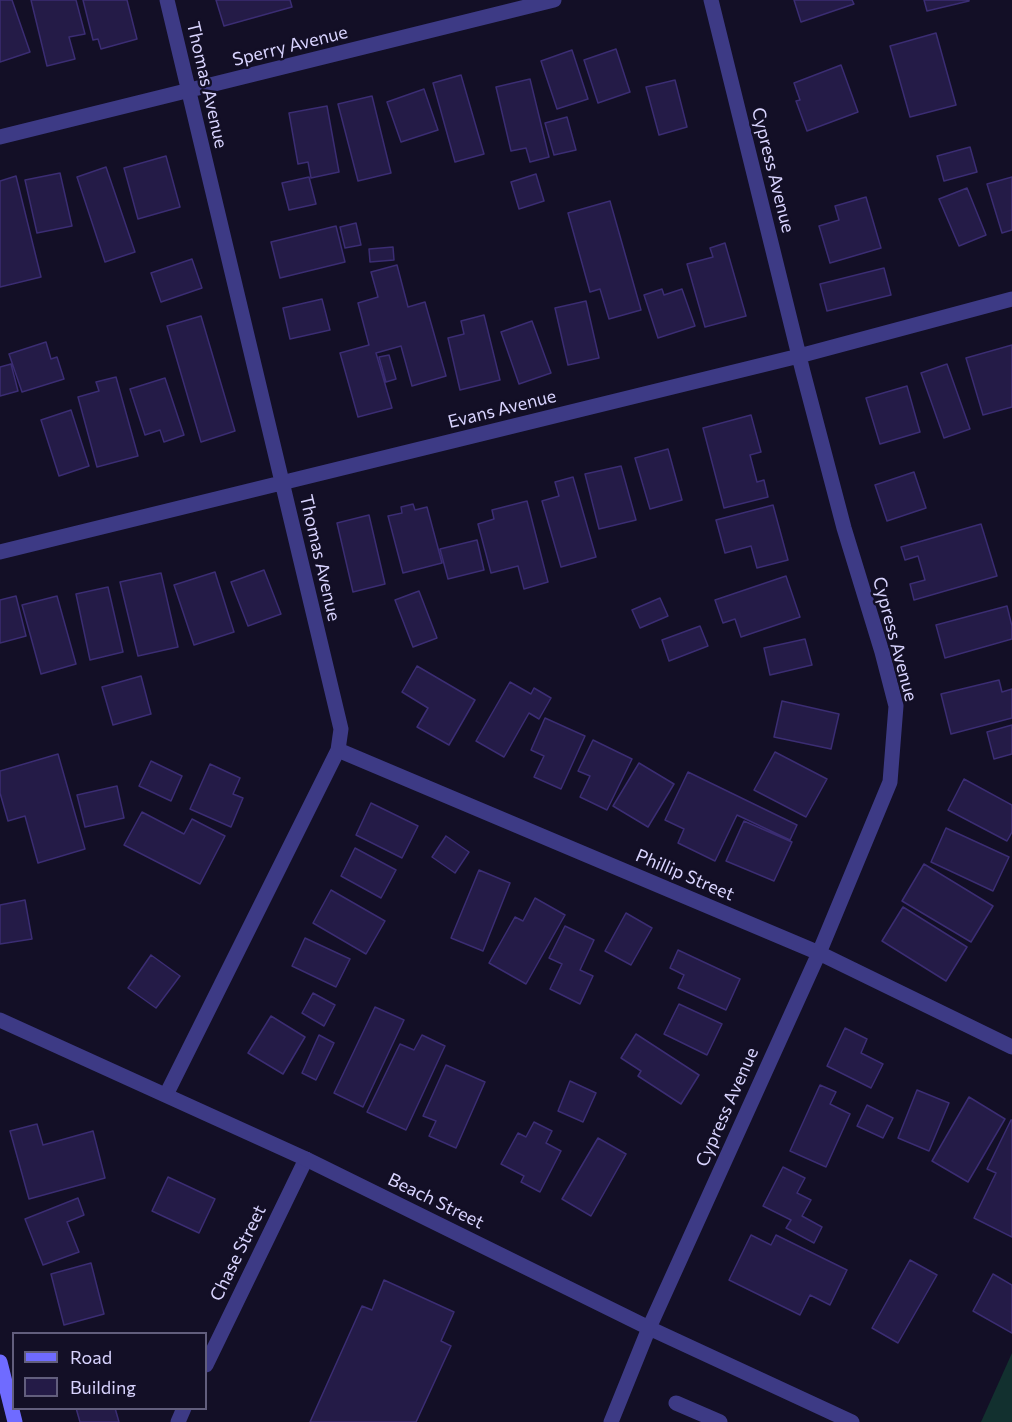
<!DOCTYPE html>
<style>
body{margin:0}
#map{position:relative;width:1012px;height:1422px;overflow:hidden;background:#130f26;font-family:Commissioner,sans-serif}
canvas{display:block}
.legend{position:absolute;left:12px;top:1332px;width:195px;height:78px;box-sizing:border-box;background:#130f26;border:2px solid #625e7d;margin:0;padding:8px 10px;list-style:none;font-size:18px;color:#d9d4ff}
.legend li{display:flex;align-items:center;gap:12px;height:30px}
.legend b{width:30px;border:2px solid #625e7d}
</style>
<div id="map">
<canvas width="1012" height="1422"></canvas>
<ul class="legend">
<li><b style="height:8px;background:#6f6bff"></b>Road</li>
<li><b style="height:16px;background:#241b47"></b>Building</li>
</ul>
</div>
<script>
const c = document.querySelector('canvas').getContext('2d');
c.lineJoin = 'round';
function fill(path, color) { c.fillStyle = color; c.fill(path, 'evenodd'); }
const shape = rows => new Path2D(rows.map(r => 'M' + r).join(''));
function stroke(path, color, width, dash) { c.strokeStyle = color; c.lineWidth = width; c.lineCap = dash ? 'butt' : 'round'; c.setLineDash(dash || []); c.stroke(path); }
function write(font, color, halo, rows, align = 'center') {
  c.font = font + ' Commissioner,sans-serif'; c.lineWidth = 5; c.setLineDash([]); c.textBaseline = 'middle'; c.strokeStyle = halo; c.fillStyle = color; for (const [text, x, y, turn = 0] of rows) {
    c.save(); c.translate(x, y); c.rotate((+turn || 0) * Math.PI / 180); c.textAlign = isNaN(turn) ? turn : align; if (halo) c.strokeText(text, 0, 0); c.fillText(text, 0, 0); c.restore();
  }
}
fill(shape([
 [1012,1353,1012,1422,981,1422]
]), '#12302f');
const building = shape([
 [0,0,12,0,30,52,0,62,0,0],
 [31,0,76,0,85,34,69,37,75,59,47,66,31,0],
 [83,0,127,0,137,39,101,49,98,39,93,40,83,0],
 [216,0,290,0,292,7,224,26,216,0],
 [794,0,852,0,854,4,801,22,794,0],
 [924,0,969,0,969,1,927,11,924,0],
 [936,33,956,105,910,117,890,46,936,33],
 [616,49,630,92,598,103,584,60,616,49],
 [572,50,588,99,557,109,541,61,572,50],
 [841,65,858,112,807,131,796,101,800,100,794,83,841,65],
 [461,75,484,154,455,162,433,83,461,75],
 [530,79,549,157,530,162,526,148,511,151,496,87,530,79],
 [675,80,687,127,659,135,646,87,675,80],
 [424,89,438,130,401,142,387,102,424,89],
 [372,96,391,173,358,181,338,104,372,96],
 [327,106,339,172,311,178,308,162,298,164,289,113,327,106],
 [567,117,576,150,554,155,545,123,567,117],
 [970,147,977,172,944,181,937,156,970,147],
 [166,156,180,207,138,219,124,168,166,156],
 [106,167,135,252,105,262,77,177,106,167],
 [60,173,72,226,37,233,25,180,60,173],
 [536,174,544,201,519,209,511,182,536,174],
 [16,176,41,277,0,287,0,181,16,176],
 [309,177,316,204,289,210,282,183,309,177],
 [1012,177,1012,230,1002,233,987,184,1012,177],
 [967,188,986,235,959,246,939,199,967,188],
 [866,197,881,248,830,263,819,226,839,220,835,206,866,197],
 [610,201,641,310,609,319,600,289,590,292,568,213,610,201],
 [356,223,361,245,345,248,340,227,356,223],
 [336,226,345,262,280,278,271,242,336,226],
 [725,243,746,316,705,327,687,264,713,257,710,248,725,243],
 [393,247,394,260,370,262,369,249,393,247],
 [192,259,202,288,161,302,151,273,192,259],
 [397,265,408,307,425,302,446,376,412,386,401,346,376,353,392,408,358,417,340,353,369,345,358,303,378,297,371,272,397,265],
 [884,268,891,295,827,311,820,284,884,268],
 [662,289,664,295,682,289,695,326,658,338,644,295,662,289],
 [322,299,330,330,290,339,283,308,322,299],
 [586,301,599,358,568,365,555,308,586,301],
 [484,315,500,380,460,390,448,338,464,334,461,321,484,315],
 [201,316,235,431,201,442,167,326,201,316],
 [532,321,551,373,519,384,501,332,532,321],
 [46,342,51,359,57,357,64,379,22,392,9,354,46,342],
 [1012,345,1012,407,983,415,966,358,1012,345],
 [389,355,396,379,386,382,379,357,389,355],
 [11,364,18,391,0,396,0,367,11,364],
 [947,364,970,429,944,438,921,373,947,364],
 [116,377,138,456,97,467,78,397,99,391,96,382,116,377],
 [165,378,184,435,164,442,160,430,145,435,130,389,165,378],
 [907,386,920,432,880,444,866,398,907,386],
 [71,410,89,466,59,476,41,420,71,410],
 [751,415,761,452,750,455,757,482,764,480,768,497,724,508,703,428,751,415],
 [668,449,682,500,650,509,635,458,668,449],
 [621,466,636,520,599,529,585,474,621,466],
 [914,472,926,508,887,521,875,485,914,472],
 [573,477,596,557,561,567,542,501,559,496,555,482,573,477],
 [527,501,548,582,524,589,518,566,491,573,478,524,494,519,492,510,527,501],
 [413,504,415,510,427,507,442,563,403,573,388,516,402,513,401,507,413,504],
 [773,505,788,560,757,568,751,546,725,553,716,520,773,505],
 [369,515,385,584,353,592,337,523,369,515],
 [981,524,997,576,914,600,910,584,925,580,918,556,905,560,901,547,981,524],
 [477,540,484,570,448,579,440,549,477,540],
 [264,570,281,614,248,626,231,582,264,570],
 [215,572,234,632,194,645,174,585,215,572],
 [161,573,178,647,138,656,120,582,161,573],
 [786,576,800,617,741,637,735,619,723,623,715,600,786,576],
 [108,587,123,652,90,660,76,594,108,587],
 [419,591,437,638,413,647,395,600,419,591],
 [16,596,26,636,0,643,0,600,16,596],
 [57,596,76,664,41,674,22,605,57,596],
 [660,598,668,616,640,628,632,610,660,598],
 [1007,606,1012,626,1012,639,945,658,936,625,1007,606],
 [700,626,708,646,669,661,662,640,700,626],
 [805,639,812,665,770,675,764,648,805,639],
 [417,666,475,700,449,745,417,727,428,708,402,692,417,666],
 [141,676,151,714,113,725,102,687,141,676],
 [999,680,1002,692,1012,689,1012,718,951,734,941,694,999,680],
 [510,682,531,694,534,688,551,698,539,719,529,713,504,757,476,741,510,682],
 [782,701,839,714,831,749,774,737,782,701],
 [545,718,585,736,561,789,534,777,544,756,531,750,545,718],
 [1012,725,1012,754,994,759,987,732,1012,725],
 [593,740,632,759,607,810,580,797,590,776,578,771,593,740],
 [775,752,827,779,806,817,754,790,775,752],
 [58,754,85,849,38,863,25,816,8,821,0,793,0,771,58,754],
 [151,761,182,776,171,801,139,786,151,761],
 [639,763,674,784,648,827,613,806,639,763],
 [210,764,240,778,233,794,243,798,231,827,190,809,210,764],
 [688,772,797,825,790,840,737,815,715,861,678,843,684,829,665,820,688,772],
 [964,779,1012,805,1012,832,1007,841,948,810,964,779],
 [117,786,124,818,85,827,77,795,117,786],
 [371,803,418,826,402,858,356,835,371,803],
 [142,812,184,834,192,819,225,836,200,884,124,845,142,812],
 [744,821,792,842,774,881,726,861,744,821],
 [946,828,1009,857,993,891,931,862,946,828],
 [446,836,469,852,455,873,432,857,446,836],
 [355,848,396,870,381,898,341,876,355,848],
 [924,864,993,906,971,942,902,901,924,864],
 [479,870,510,883,483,951,451,938,479,870],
 [331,890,385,921,366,954,313,923,331,890],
 [535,898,565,915,526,984,489,963,515,917,523,921,535,898],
 [25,900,32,939,0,944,0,905,25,900],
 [903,907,967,947,946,981,882,941,903,907],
 [626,913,652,928,631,965,605,951,626,913],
 [565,926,594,940,580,970,593,976,580,1004,550,989,562,964,549,958,565,926],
 [305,938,350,959,336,987,292,966,305,938],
 [678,950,740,979,726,1010,678,988,684,975,670,968,678,950],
 [151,955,180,976,156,1008,128,988,151,955],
 [313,993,335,1005,324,1026,302,1013,313,993],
 [679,1004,722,1024,707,1055,664,1034,679,1004],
 [375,1007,404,1020,363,1107,334,1093,375,1007],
 [271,1016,305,1037,283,1074,248,1053,271,1016],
 [845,1028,867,1039,861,1053,883,1064,871,1088,827,1066,845,1028],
 [636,1034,699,1075,681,1104,638,1076,641,1071,621,1058,636,1034],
 [319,1035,334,1043,316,1080,302,1073,319,1035],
 [422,1035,445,1046,406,1130,367,1112,400,1044,414,1050,422,1035],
 [446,1065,485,1082,456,1148,429,1136,436,1121,423,1116,446,1065],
 [570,1081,596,1093,583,1122,558,1111,570,1081],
 [820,1085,836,1092,830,1104,850,1114,826,1167,790,1151,820,1085],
 [917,1090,949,1103,929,1151,898,1138,917,1090],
 [969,1097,1005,1119,968,1182,932,1161,969,1097],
 [867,1105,893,1118,883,1138,857,1126,867,1105],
 [1011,1120,1012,1120,1012,1237,974,1218,996,1173,987,1169,1011,1120],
 [534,1122,552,1131,546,1143,561,1151,540,1192,521,1182,524,1176,501,1164,518,1133,526,1137,534,1122],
 [37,1124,43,1145,93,1131,105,1178,29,1199,10,1131,37,1124],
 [598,1138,626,1154,591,1216,562,1199,598,1138],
 [783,1167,805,1178,797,1193,811,1200,802,1216,822,1227,814,1243,786,1228,791,1220,763,1206,783,1167],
 [168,1177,215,1199,199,1233,152,1211,168,1177],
 [78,1198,84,1215,67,1222,79,1252,43,1265,25,1219,78,1198],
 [751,1235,771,1245,776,1235,847,1270,830,1305,810,1295,800,1315,729,1280,751,1235],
 [910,1260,937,1275,898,1343,872,1328,910,1260],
 [91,1263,104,1314,64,1325,51,1274,91,1263],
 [993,1274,1012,1285,1012,1333,973,1311,993,1274],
 [384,1280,454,1312,441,1341,451,1346,416,1422,310,1422,362,1306,372,1310,384,1280],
 [76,1408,115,1408,119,1422,80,1422,76,1408]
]);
fill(building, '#241b47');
stroke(building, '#3b2d73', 1.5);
stroke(shape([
 [206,1365,306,1159],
 [676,1403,720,1422],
 [178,1422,184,1408]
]), '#3d3a85', 15);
stroke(shape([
 [0,137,554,0],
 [0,552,799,356,1012,299],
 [338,750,819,953,1012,1047],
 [0,1020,306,1159,649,1328,852,1422],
 [166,1095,338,750,341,729,167,0],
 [611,1422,649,1328,819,953,890,782,896,706,882,652,844,528,803,372,711,0]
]), '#3d3a85', 15);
stroke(shape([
 [0,1362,15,1422]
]), '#6f6bff', 15);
write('18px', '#d9d4ff', '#130f26', [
 ["Sperry Avenue",290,46,-14],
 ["Thomas Avenue",207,85,77],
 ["Cypress Avenue",773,170,76],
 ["Evans Avenue",502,409,-14],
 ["Thomas Avenue",320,558,77],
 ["Cypress Avenue",895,639,75],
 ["Phillip Street",685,875,23],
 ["Cypress Avenue",727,1107,-66],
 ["Beach Street",436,1201,26],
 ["Chase Street",238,1253,-64]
]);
</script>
